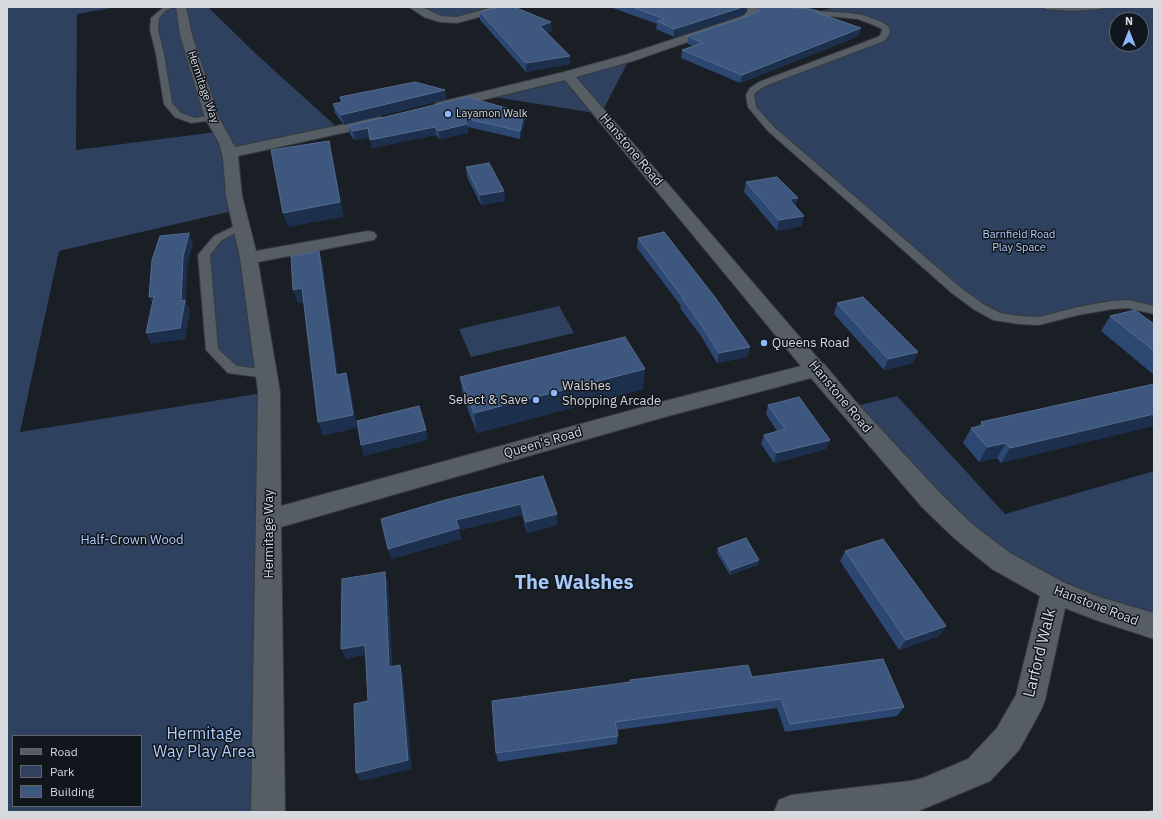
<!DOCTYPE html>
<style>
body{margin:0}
#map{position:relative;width:1161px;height:819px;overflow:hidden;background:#1a1e25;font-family:"IBM Plex Sans",sans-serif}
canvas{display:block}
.frame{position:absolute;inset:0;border:8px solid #d6dade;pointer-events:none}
.legend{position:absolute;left:12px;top:735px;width:130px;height:72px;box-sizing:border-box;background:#11151c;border:1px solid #60646a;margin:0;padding:5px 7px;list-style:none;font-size:12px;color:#d6dade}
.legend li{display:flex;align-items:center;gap:8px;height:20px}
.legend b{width:20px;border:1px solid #60646a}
.north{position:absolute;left:1109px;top:12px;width:40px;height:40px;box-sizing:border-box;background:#11151c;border:1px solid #60646a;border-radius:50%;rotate:0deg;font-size:11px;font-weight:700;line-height:16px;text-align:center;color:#d6dade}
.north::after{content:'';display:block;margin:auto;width:14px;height:18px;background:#8db9fc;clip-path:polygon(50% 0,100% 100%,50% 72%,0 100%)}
</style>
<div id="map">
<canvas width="1161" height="819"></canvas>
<div class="frame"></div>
<ul class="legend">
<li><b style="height:5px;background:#575d65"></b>Road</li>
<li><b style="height:11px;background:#2e415e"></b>Park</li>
<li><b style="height:11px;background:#3d577e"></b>Building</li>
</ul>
<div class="north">N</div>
</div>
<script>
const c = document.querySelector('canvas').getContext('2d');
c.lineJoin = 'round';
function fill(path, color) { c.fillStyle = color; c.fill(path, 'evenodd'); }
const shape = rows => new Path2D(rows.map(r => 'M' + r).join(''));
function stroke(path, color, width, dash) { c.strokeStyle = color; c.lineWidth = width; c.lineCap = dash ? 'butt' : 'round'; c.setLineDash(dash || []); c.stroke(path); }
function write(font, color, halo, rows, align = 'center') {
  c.font = font + ' "IBM Plex Sans",sans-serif'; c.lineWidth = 3; c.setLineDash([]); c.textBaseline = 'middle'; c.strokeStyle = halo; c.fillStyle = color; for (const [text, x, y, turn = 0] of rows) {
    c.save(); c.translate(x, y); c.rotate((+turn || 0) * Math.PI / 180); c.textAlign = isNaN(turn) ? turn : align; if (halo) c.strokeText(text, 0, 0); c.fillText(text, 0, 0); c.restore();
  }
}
fill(shape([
 [7,7,117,7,77,14,76,150,216,132,212,119,194,121,178,115,168,104,155,18,170,7,208,7,255,53,339,129,230,153,237,210,59,251,20,432,269,392,268,812,7,812],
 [13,736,141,736,141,806,13,806],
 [414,7,502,7,457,20,440,19],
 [835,7,1154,7,1154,309,1128,304,1039,321,998,316,980,307,757,113,753,90,881,39,886,31,870,20,815,13],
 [1117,20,1141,20,1141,44,1117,44],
 [630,58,601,114,488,96],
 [241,226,266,373,233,370,212,350,204,255,218,238],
 [559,306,574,333,471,357,459,329],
 [897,396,1005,514,1154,471,1154,626,1029,577,848,408]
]), '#2e415e');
const lane = shape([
 [164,7,173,7,165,11,159,18,158,30,164,54,172,103,181,113,195,118,212,115,215,116,216,118,215,120,191,123,175,117,164,104,156,54,150,30,151,18,164,7],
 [1043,7,1104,7,1101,9,1072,11,1046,9,1043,7],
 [799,10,849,13,863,15,882,22,888,26,890,31,889,35,884,41,765,86,756,92,754,95,756,107,774,127,961,288,983,304,1000,313,1019,316,1039,317,1078,307,1112,301,1128,300,1154,306,1154,314,1128,308,1112,309,1078,315,1039,325,1019,324,993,320,975,310,953,294,768,131,748,107,746,95,750,88,759,82,878,37,881,34,882,29,876,26,858,19,797,13,796,12,799,10],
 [241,223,245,224,246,226,245,228,222,240,210,255,218,349,237,366,271,370,273,373,271,376,266,378,228,373,206,350,198,255,214,236,241,223]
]);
const street = shape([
 [176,7,186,7,192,35,219,118,235,147,379,117,384,118,386,121,384,124,379,125,238,156,242,196,256,251,368,231,374,232,377,236,374,240,368,241,258,262,280,392,281,506,661,402,801,366,565,80,441,110,436,109,434,106,436,103,564,72,625,55,743,16,748,10,746,7,757,7,759,10,751,20,633,61,576,77,822,363,824,364,856,402,940,493,972,524,1010,553,1065,583,1099,597,1154,613,1154,639,1096,620,1065,608,1045,700,1041,710,1019,750,990,781,916,812,774,812,779,800,791,795,910,781,923,778,968,759,997,728,1016,695,1040,596,992,569,954,538,922,507,811,378,661,418,281,527,285,812,251,812,258,392,240,258,226,196,223,158,219,143,205,118,180,35,176,7],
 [409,7,422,7,441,16,457,17,493,7,507,7,502,11,457,23,440,22,424,17,409,7]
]);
stroke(lane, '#373a40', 2);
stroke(street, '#373a40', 2);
fill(lane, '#575d65');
fill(street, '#575d65');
fill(shape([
 [610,7,747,7,746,13,737,17,674,37,656,29,657,24],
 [760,7,808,7,804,8,818,11,818,13,859,36,740,83,681,58,682,50,693,46,688,44,688,36,748,16,757,12],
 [480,12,552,31,546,33,570,64,526,72,480,20],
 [445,90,446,99,344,125,335,113,333,104,341,102,340,97],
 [524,113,525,121,520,139,468,127,468,133,439,139,436,135,372,148,370,137,354,140,350,134,348,126],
 [466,167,504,191,505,201,481,205,467,177],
 [746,182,796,206,802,226,777,231,744,192],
 [638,238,750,347,747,357,717,363,701,336,680,308,681,306,637,248],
 [837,303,918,352,913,363,884,370,834,314],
 [1110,316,1154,324,1154,375,1101,331],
 [460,377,643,389,477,433,463,397],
 [1154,384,1001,463,997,458,979,462,963,443,971,428,979,426,981,422],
 [768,405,830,440,826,449,774,463,761,444,764,435,777,431,766,414],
 [543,476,557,525,527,533,522,515,459,530,461,539,391,559],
 [718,548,759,560,758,565,730,575,717,553],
 [845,551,946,626,939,636,899,650,840,561],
 [752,677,904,707,897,716,785,732,777,708,617,730,618,736,617,744,498,762,496,753,630,682,630,680]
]), '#2b4772');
fill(shape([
 [743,7,747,7,746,13,737,17,674,37,674,29],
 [551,22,552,31,540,35,540,26],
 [861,28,859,36,740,83,742,75],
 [570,56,570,64,526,72,526,63],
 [445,90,446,99,344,125,341,115],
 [524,113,525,121,520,139,520,131],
 [467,124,468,133,439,139,438,131],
 [435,127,436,135,372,148,370,140],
 [368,128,370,137,354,140,353,131],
 [329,141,332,155,344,217,288,227,283,213],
 [504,191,505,201,481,205,480,195],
 [798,198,795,208,789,199],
 [804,216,802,226,777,231,779,220],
 [189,233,193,243,187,268,186,302,190,311,185,339,151,344,146,333,181,301,183,257],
 [319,251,323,265,340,389,336,375],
 [302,288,307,302,298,303,293,290],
 [154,296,155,307,149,297],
 [750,347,747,357,717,363,719,353],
 [918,352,913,363,884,370,888,359],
 [645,369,643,389,477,433,474,413],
 [346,373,350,387,357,428,323,436,318,422],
 [1154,414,1154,426,1001,463,1010,448],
 [426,430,428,440,364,456,361,445],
 [830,440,826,449,774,463,776,453],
 [1006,443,997,458,979,462,987,447],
 [521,504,522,515,459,530,461,539,391,559,388,549,456,520],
 [557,514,557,525,527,533,526,522],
 [759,560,758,565,730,575,731,570],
 [385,572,388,582,393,677,389,667],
 [946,626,939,636,899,650,906,640],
 [365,645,369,654,346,659,341,649],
 [400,665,403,674,412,769,361,781,356,773]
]), '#1c304e');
const building = shape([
 [500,7,514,7,551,22,540,26,570,56,526,63,480,12,500,7],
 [632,7,743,7,674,29,657,21,665,19,632,7],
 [760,7,782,7,811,9,818,11,815,12,861,28,742,75,682,50,703,43,688,36,748,16,757,12,760,7],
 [415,82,445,90,341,115,333,104,342,102,340,97,415,82],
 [467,97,524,113,520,131,464,118,467,124,438,131,435,127,370,140,368,128,353,131,348,126,467,97],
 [329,141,340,202,283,213,271,150,329,141],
 [489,163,504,191,480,195,466,167,489,163],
 [777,177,798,198,789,199,804,216,779,220,746,182,777,177],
 [664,232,714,296,750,347,719,353,702,326,682,298,683,298,638,238,664,232],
 [189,233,183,257,181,301,185,300,180,328,146,333,154,296,149,297,152,260,160,236,189,233],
 [319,251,336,375,346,373,353,415,318,422,302,288,293,290,291,256,319,251],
 [863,297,918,352,888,359,837,303,863,297],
 [1135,310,1154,324,1154,351,1110,316,1135,310],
 [625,337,645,369,474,413,460,377,625,337],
 [1154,384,1154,414,1010,448,1006,443,987,447,971,428,984,425,981,422,1154,384],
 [799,397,830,440,776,453,764,435,785,429,768,405,799,397],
 [419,406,426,430,361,445,357,421,419,406],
 [543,476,557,514,526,522,521,504,456,520,459,528,388,549,381,519,445,500,543,476],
 [746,538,759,560,731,570,718,548,746,538],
 [883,539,946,626,906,640,845,551,883,539],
 [385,572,389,667,400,665,408,760,356,773,354,704,368,701,365,645,341,649,342,579,385,572],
 [883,659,904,707,790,724,781,699,615,722,618,736,496,753,492,701,630,682,630,680,748,665,752,677,883,659],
 [1154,810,1154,812,1147,812,1154,810]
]);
fill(building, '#3d577e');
stroke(building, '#556b8d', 1);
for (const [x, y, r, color] of [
 [448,114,4,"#8db9fc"],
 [764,343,4,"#8db9fc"],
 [554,393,4,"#8db9fc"],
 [536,400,4,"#8db9fc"]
]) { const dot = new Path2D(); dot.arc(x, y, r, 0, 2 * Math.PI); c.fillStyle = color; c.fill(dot); stroke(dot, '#11151c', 1.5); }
write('11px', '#d6dade', '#11151c', [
 ["Hermitage Way",203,87,71]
]);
write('11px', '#d6dade', '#11151c', [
 ["Layamon Walk",456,114]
], 'left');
write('11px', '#b0cdfa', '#11151c', [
 ["Barnfield Road",1019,235],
 ["Play Space",1019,248]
]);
write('13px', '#d6dade', '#11151c', [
 ["Hanstone Road",631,150,50],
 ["Hanstone Road",840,397,50],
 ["Queen's Road",543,443,-16],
 ["Hermitage Way",269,534,-90],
 ["Hanstone Road",1096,606,21]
]);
write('13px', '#d6dade', '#11151c', [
 ["Queens Road",772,343],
 ["Walshes",562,386],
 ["Shopping Arcade",562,401],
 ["Select & Save",528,400,"right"]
], 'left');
write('13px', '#b0cdfa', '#11151c', [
 ["Half-Crown Wood",132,540]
]);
write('16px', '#d6dade', '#11151c', [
 ["Larford Walk",1040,653,-76]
]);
write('16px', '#b0cdfa', '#11151c', [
 ["Hermitage",204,734],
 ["Way Play Area",204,752]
]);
write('bold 20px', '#a6c8fa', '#11151c', [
 ["The Walshes",574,583]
]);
</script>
